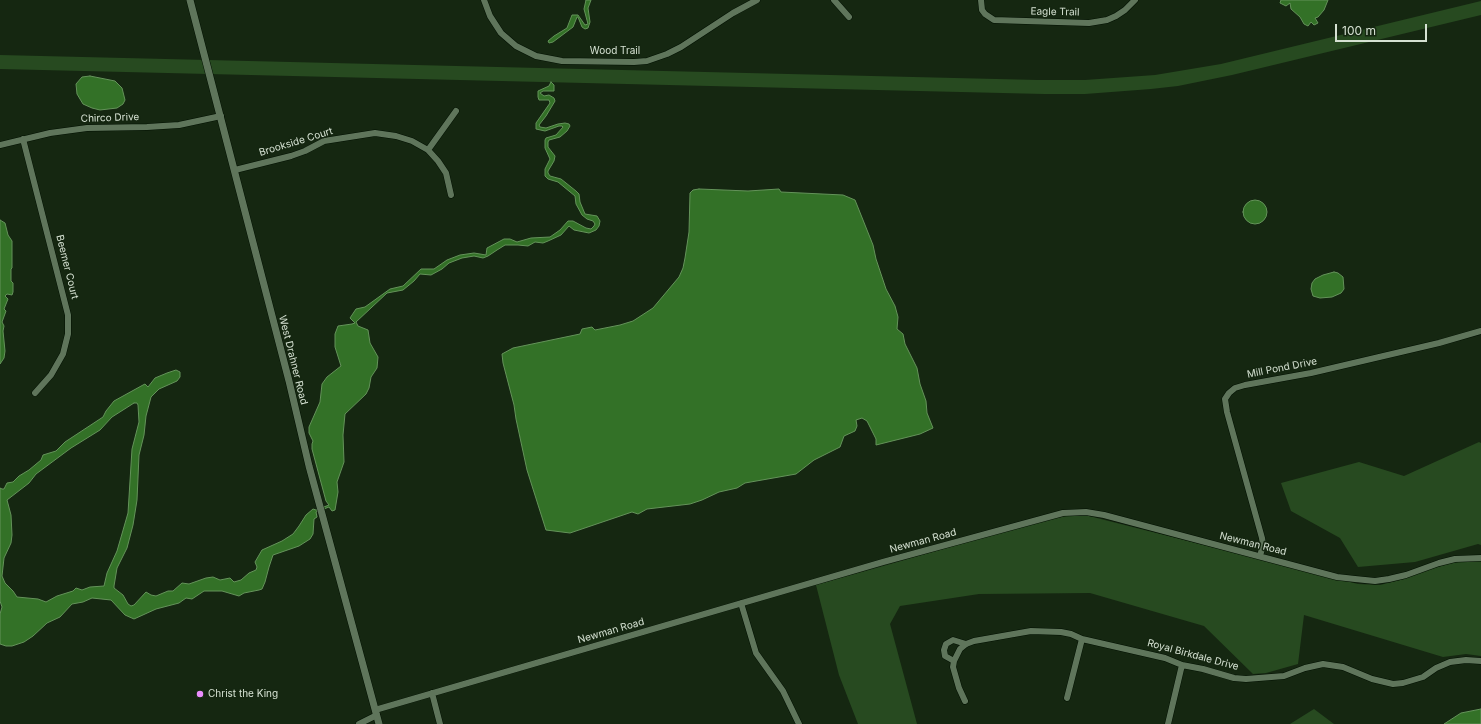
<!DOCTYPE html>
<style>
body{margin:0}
#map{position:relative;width:1481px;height:724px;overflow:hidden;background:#152711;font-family:Inter,sans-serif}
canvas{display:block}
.scale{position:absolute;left:1335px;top:24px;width:92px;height:18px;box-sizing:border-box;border:2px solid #d5e1d2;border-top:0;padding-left:5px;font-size:12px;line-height:14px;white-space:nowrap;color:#d5e1d2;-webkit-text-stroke:3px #152711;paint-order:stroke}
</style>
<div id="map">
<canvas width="1481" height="724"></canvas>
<div class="scale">100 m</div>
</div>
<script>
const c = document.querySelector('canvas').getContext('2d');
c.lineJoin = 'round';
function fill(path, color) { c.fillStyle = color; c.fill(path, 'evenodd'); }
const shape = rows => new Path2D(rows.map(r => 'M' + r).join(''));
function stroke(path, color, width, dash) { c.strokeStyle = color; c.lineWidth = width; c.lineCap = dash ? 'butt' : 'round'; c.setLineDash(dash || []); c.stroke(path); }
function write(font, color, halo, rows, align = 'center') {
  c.font = font + ' Inter,sans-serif'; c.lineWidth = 3; c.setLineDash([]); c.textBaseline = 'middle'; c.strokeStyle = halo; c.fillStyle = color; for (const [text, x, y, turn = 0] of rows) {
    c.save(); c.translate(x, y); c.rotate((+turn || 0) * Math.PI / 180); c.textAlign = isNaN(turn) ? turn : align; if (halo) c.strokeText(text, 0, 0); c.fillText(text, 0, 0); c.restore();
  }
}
fill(shape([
 [1481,1,1481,15,1232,75,1178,86,1151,89,1085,94,1044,94,0,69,0,55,1038,80,1085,80,1155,75,1221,64],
 [1479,442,1481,443,1481,545,1478,544,1415,562,1358,567,1340,538,1291,511,1281,483,1359,462,1404,476],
 [1066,516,1089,516,1358,584,1380,585,1404,579,1427,570,1452,563,1470,560,1481,561,1481,656,1466,654,1443,657,1304,615,1298,664,1266,673,1253,674,1204,626,1090,593,979,594,900,606,890,624,917,724,858,724,839,675,816,585,1046,520],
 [1314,709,1334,724,1290,724]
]), '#274a20');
const water = shape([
 [586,0,591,0,588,8,590,22,588,28,585,29,582,27,578,17,577,17,573,27,553,42,549,43,548,41,554,36,567,28,572,15,578,15,585,25,588,24,584,9,586,0],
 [1281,0,1328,0,1324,10,1318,17,1315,18,1318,23,1314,25,1311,22,1308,26,1304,24,1300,17,1291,9,1290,3,1286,6,1280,3,1281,0],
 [90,76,115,81,122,88,125,100,123,104,117,108,100,110,92,108,83,104,77,94,76,84,82,77,90,76],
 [551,82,554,85,554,91,543,91,540,93,544,96,549,95,554,98,555,101,546,116,539,125,540,127,546,128,558,124,565,123,569,124,570,126,567,131,560,137,549,140,548,142,548,147,555,156,554,161,548,171,548,173,550,176,561,179,576,191,579,194,580,202,585,214,597,216,600,221,599,226,596,230,589,233,574,230,569,226,561,235,548,241,543,243,535,242,528,246,518,245,505,245,497,250,488,256,483,258,474,256,462,258,449,263,442,269,431,275,420,274,414,281,403,290,387,293,356,322,358,326,368,330,370,343,378,357,377,368,371,377,369,388,366,394,345,414,343,435,344,462,337,482,338,492,335,510,332,511,329,507,316,512,317,517,314,519,313,534,310,539,299,546,273,555,269,567,265,582,262,589,259,590,244,593,239,596,222,591,204,591,192,599,186,598,179,603,156,609,134,619,125,615,111,600,92,598,83,602,72,604,60,617,47,623,33,636,24,642,12,646,6,646,0,644,0,614,2,607,0,601,0,488,2,489,4,489,7,483,13,482,19,476,29,470,41,460,43,455,56,451,65,442,103,417,106,411,114,401,143,385,145,384,148,387,155,378,167,373,176,370,180,372,180,377,177,381,159,389,151,397,146,416,144,435,139,455,137,500,133,525,127,548,117,568,114,586,114,588,123,595,128,604,131,606,134,605,146,592,151,595,156,596,168,591,173,591,182,583,189,584,206,578,213,577,220,580,230,578,234,582,241,580,249,573,256,570,257,567,255,562,262,550,282,541,293,534,299,526,306,515,313,509,316,510,329,505,326,501,312,449,312,444,313,441,309,433,309,427,320,402,322,384,327,377,341,366,335,347,335,334,338,326,352,324,355,323,350,318,356,309,365,307,390,289,403,286,421,269,434,269,447,260,460,255,474,253,486,255,487,248,504,239,510,239,517,242,531,238,550,237,560,230,568,221,573,221,586,228,591,229,594,226,595,224,593,221,587,219,582,215,576,204,575,196,558,182,548,179,545,176,545,169,550,159,545,148,545,140,546,138,556,135,563,127,562,126,559,126,545,131,536,129,536,123,550,103,549,100,539,100,538,97,538,91,549,86,551,82],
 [134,403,137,403,138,405,139,422,132,449,128,513,117,551,107,573,104,586,90,587,82,590,76,588,73,591,57,596,46,602,38,599,17,597,13,591,5,583,2,576,4,558,11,543,12,535,11,515,7,500,29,483,36,474,71,448,100,430,112,417,134,403],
 [699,189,748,191,779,189,781,192,843,195,855,200,873,245,876,259,886,289,895,306,898,317,897,329,903,334,905,344,917,368,920,384,926,401,927,413,933,428,920,434,876,445,876,439,867,421,862,418,856,420,857,426,855,431,844,436,840,447,814,460,796,474,745,483,737,488,719,492,702,500,690,504,647,509,638,514,632,512,570,533,546,530,527,470,516,419,514,405,503,363,502,354,513,348,580,334,582,329,592,327,595,330,620,325,633,321,653,308,679,277,683,268,685,258,689,232,690,193,693,190,699,189],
 '1243 212a12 12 0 1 1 24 0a12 12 0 1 1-24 0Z',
 [0,220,5,223,8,235,12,241,12,268,11,269,11,281,13,283,13,292,12,295,7,294,5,296,8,299,4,309,6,311,2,322,4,326,3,331,5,351,4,358,0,364,0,220],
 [1334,272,1338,273,1343,277,1344,289,1341,293,1332,297,1320,298,1313,296,1311,289,1312,283,1315,279,1323,275,1334,272],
 [1481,709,1481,724,1444,724,1461,713,1481,709]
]);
fill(water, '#337127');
stroke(water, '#64935a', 1);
const minor = shape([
 [484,0,490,16,501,33,516,46,536,56,562,61,634,62,647,61,667,54,681,47,733,13,757,0],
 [834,0,849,17],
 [981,0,982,10,985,14,994,20,1089,23,1107,20,1116,16,1125,10,1135,0],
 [23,139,68,315,68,334,63,354,51,375,35,393],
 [0,145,50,133,87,128,147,127,179,125,221,116],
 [428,150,456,111],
 [235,170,291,156,305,151,324,141,375,133,396,136,412,141,428,150,438,161,446,173,451,195],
 [1260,556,1263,545,1262,538,1227,412,1225,399,1229,393,1235,388,1245,385,1311,373,1439,343,1481,331],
 [741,603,756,653,783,691,799,724],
 [954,661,945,656,944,650,946,644,953,640,966,644],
 [432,693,440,724],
 [1067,698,1082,639],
 [965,701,959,688,953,667,954,661,960,649,966,644,974,641,1031,631,1061,632,1071,634,1082,639,1165,658,1182,665,1203,669,1234,678,1246,679,1284,676,1305,668,1323,664,1343,667,1372,679,1393,684,1403,683,1423,677,1436,668,1450,662,1466,660,1481,661],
 [375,710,883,562,1063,513,1086,512,1104,515,1337,577,1355,579,1375,581,1389,579,1406,575,1439,563,1455,559,1481,558],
 [359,724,377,715],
 [1168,724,1182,665]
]);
const tertiary = shape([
 [190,0,289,381,309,466,379,724]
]);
stroke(minor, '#021000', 7);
stroke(tertiary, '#021000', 8);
stroke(minor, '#5f755b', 6);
stroke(tertiary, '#5f755b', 7);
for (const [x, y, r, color] of [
 [200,694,4,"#ea8dfd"]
]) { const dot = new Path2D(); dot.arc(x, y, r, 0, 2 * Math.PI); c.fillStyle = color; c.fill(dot); stroke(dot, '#152711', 1.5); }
write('10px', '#d5e1d2', '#152711', [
 ["Eagle Trail",1055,12,1],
 ["Wood Trail",615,51],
 ["Chirco Drive",110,118,-2],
 ["Brookside Court",296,142,-17],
 ["Beemer Court",67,267,76],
 ["West Drahner Road",293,360,76],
 ["Mill Pond Drive",1282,368,-11],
 ["Newman Road",923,541,-15],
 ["Newman Road",1253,544,14],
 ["Newman Road",611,631,-16],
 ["Royal Birkdale Drive",1193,655,15]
]);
write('10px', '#d5e1d2', '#152711', [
 ["Christ the King",208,694]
], 'left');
</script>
